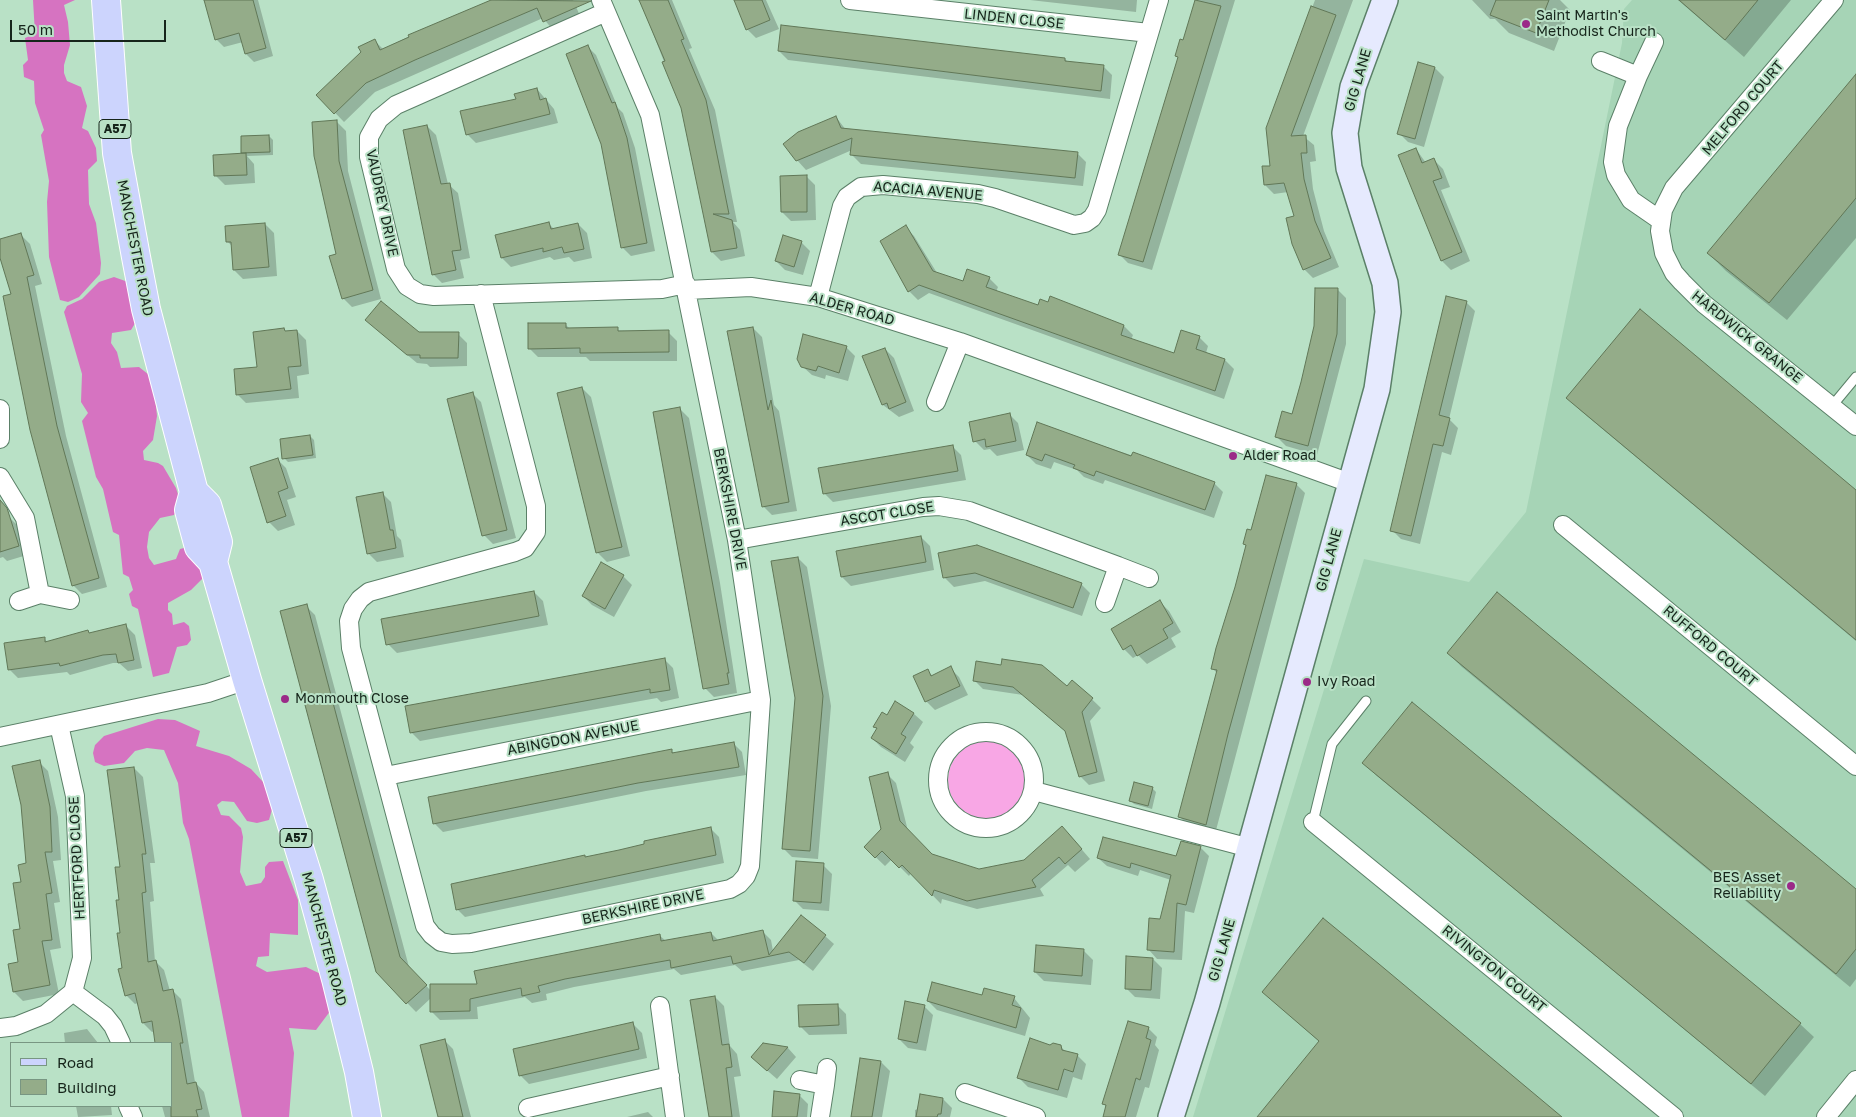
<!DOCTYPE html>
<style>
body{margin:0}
#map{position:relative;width:1856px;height:1117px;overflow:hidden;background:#b9e1c6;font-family:"Golos Text",sans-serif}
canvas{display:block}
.legend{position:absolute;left:10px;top:1042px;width:162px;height:65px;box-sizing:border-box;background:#b9e1c6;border:1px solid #789682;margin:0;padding:6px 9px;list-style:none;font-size:15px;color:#16251b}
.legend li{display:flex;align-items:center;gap:10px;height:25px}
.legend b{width:25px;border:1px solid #789682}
.scale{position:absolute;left:10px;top:20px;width:156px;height:22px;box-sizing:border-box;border:2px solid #16251b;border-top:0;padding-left:6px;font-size:15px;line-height:18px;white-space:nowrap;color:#16251b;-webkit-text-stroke:4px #b9e1c6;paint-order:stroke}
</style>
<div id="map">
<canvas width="1856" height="1117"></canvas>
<ul class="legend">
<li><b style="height:6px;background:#ccd4fd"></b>Road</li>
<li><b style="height:14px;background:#94ac89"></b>Building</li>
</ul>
<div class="scale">50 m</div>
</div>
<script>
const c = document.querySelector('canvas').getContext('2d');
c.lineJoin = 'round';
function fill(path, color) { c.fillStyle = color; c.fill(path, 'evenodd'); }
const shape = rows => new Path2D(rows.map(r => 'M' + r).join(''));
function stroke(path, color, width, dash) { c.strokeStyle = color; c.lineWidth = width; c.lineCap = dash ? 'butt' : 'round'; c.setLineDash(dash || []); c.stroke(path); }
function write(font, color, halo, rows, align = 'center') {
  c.font = font + ' "Golos Text",sans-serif'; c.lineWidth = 4; c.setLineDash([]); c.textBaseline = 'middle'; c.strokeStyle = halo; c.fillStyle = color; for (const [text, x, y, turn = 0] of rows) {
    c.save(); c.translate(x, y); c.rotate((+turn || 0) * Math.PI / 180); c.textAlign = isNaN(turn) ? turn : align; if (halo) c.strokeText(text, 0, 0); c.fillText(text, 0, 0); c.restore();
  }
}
fill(shape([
 [1632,0,1856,0,1856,1117,1193,1117,1364,559,1469,582,1526,512,1622,43,1624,9]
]), '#a6d4b6');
fill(shape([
 '948 780a39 39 0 1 1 78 0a39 39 0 1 1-78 0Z'
]), '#f8a7e5');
fill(shape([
 [33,0,75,0,64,5,68,22,70,45,64,65,64,73,67,81,81,87,87,106,82,128,88,131,96,148,97,161,88,170,89,204,96,223,101,263,100,274,79,297,68,302,60,300,49,257,47,202,49,181,41,135,44,130,35,103,34,81,24,77,23,65,28,60,25,38,35,34],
 [114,277,128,282,137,320,131,330,112,333,111,343,117,352,121,368,139,367,153,378,157,416,153,440,143,451,144,460,158,463,163,466,176,488,181,504,174,515,160,518,149,532,147,547,149,558,154,565,176,559,180,549,192,546,207,569,203,578,191,590,168,603,168,610,172,614,173,625,184,622,189,626,191,640,187,645,177,647,169,673,153,677,138,609,132,606,129,594,133,590,129,577,123,574,119,535,113,532,103,489,96,477,82,421,88,413,81,402,82,374,64,312,67,306,82,299,99,282],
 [158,719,175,720,200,731,196,746,229,756,251,769,265,784,273,806,269,820,257,823,247,821,234,802,222,801,217,805,221,815,229,816,241,828,243,837,240,872,246,886,261,883,265,877,265,867,269,862,283,861,298,900,298,935,270,933,269,956,258,957,256,966,267,972,306,967,323,975,331,1010,316,1030,289,1028,294,1053,289,1117,242,1117,189,839,183,823,178,783,164,750,147,748,135,751,124,763,104,766,95,762,93,753,95,745,104,736]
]), '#d673c1');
fill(shape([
 [205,0,258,0,273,56,254,62,246,54,243,42,224,47,216,39],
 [494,0,573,0,581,18,553,30,543,18,375,92,344,122,318,95,374,40,383,49,410,36],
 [640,0,672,0,692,48,689,49,715,110,737,222,733,222,740,230,745,256,721,261,712,252,682,108],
 [734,0,766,0,779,29,756,38,747,29],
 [1030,0,1137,0,1136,12],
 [1197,0,1235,0,1152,270,1128,263,1119,254],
 [1315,0,1353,0,1303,136,1314,145,1316,161,1310,162,1313,189,1324,231,1339,267,1313,278,1304,269,1295,217,1288,192,1274,194,1265,185,1271,167,1267,128],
 [1472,0,1560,0,1570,10,1554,51,1509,33,1495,19,1490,19],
 [1678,0,1791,0,1744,57],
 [587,46,596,55,618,108,623,113,635,148,655,251,631,256,622,247],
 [779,51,1065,59,1068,62,1103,66,1112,75,1110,99,788,60],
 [1418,63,1435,68,1444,77,1424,147,1408,142,1399,133],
 [1856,76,1856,238,1787,320,1726,271,1708,253],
 [537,89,554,109,558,123,476,143,467,134,517,100],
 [836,117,846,130,1077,153,1086,162,1083,186,861,164,852,155,852,150,806,170,797,160],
 [337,122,346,131,348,171,381,299,352,307,343,298,337,255],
 [427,126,436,135,448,184,458,193,470,258,460,260,464,278,442,283,433,274],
 [269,136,273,140,273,155,247,156,254,164,255,183,225,185,216,176,245,155,243,152],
 [1416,149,1426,163,1434,160,1443,169,1450,187,1441,190,1470,261,1451,270,1442,261],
 [806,176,815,185,816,220,791,221,782,212],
 [265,224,274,233,277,276,243,279,234,270,232,246,227,241],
 [549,224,555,230,578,224,587,233,592,258,574,262,569,257,554,260,550,257,511,267,502,258],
 [905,227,914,236,937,273,963,283,989,278,998,287,996,292,1039,307,1049,304,1051,298,1124,326,1133,335,1131,340,1175,355,1199,337,1208,346,1206,353,1225,360,1234,369,1224,399,929,293,918,300,909,291],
 [21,235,30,244,42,284,35,286,66,436,107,587,82,594,73,585,12,295,0,253,0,241],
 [801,242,810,251,803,275,785,270,776,261],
 [1337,289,1346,298,1346,344,1317,455,1286,446,1277,437,1293,416],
 [1466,302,1475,311,1449,419,1458,428,1451,455,1442,452,1420,544,1401,539,1392,530],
 [565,324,570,329,668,332,677,341,677,361,590,361,586,357,538,357,529,348],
 [753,328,762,337,774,405,779,411,797,511,772,515,763,506],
 [376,329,419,333,458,334,467,343,467,366,430,367,427,364,417,363],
 [284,330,286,332,297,331,306,340,309,374,297,376,299,398,246,403,237,394],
 [846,347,855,356,848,381,826,375,825,379,812,375,802,366],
 [885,349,894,358,914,411,899,417,883,405],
 [582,388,591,397,630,556,607,562,598,553],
 [472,393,481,402,516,538,493,544,484,535],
 [1568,398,1856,492,1856,641,1581,411],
 [680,409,689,418,720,583,737,693,714,697,705,688],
 [1009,414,1018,423,1024,450,997,456,990,449,984,450,975,441],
 [1038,424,1214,483,1223,492,1214,518,1105,480,1103,484,1084,477,1077,470,1054,462,1051,469,1036,464,1027,455],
 [310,436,314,440,316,458,288,462,284,458],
 [952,446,961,455,966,480,833,502,824,493],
 [277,459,286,468,296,497,287,500,295,525,278,531,269,522],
 [1296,484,1305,493,1215,834,1189,826,1180,817,1218,674,1212,668,1247,546,1245,544,1252,531],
 [382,493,391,502,397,536,401,540,404,557,377,562,368,553],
 [8,516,17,525,27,555,7,561,3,557,0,558,0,519],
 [921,537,930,546,934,570,851,586,842,577],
 [940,554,1081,584,1090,593,1082,616,985,581,954,587,945,578],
 [798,558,807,567,831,706,818,859,792,857,783,848,796,698],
 [623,576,632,585,614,617,592,605,583,596],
 [534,592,543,601,548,625,397,653,388,644],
 [1160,602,1169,611,1181,632,1171,638,1176,647,1147,664,1138,655,1133,658,1124,649],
 [306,606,315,615,409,967,431,991,479,985,476,972,659,935,666,941,711,933,719,941,763,932,771,940,773,951,825,936,834,944,813,971,799,960,742,971,735,965,681,975,674,969,574,987,546,994,547,1000,532,1003,525,997,477,1007,478,1019,440,1020,431,1011,431,998,416,1012,377,972],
 [126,626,135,635,142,668,128,671,119,663,113,663,70,675,67,672,18,678,9,669,44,638,48,643],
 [1448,653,1856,890,1856,979,1850,987,1462,667],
 [664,659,673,668,679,698,661,702,657,698,420,741,411,732],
 [950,668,959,677,968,695,935,710,926,701,927,671,933,676],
 [974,680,1067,688,1073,681,1101,708,1090,721,1105,781,1089,785,1080,776,1066,732,1023,695,983,689],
 [914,714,923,722,910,743,914,747,905,762,881,747,872,738,878,729,875,726,887,717],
 [734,744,742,752,746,775,646,791,443,832,434,823,671,751,675,754],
 [39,762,48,771,58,817,61,860,53,861,60,902,54,903,61,948,50,950,59,994,23,1001,14,992,22,930,22,883,27,864],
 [1364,763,1800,1024,1814,1037,1765,1096,1377,776],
 [134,768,143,777,155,863,150,863,154,901,150,902,155,961,164,970,170,991,172,990,181,999,195,1082,204,1092,210,1117,165,1117,162,1106,171,1106,171,1043,157,1043,155,1031,152,1032,143,1023,138,1003,135,1004,126,995,121,934,121,868],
 [887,774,896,783,908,831,932,855,979,870,1024,861,1071,837,1090,859,1075,872,1068,865,1040,889,1044,896,977,909,942,899,941,904,911,873,909,876,892,859,885,866,865,847,883,830],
 [1152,788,1156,792,1152,809,1134,804,1130,800],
 [711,829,719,837,724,863,465,917,457,909,584,856,586,858],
 [1200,847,1209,856,1194,913,1185,911,1182,960,1157,959,1149,950,1161,920,1171,880,1140,870,1138,876,1107,866,1098,858,1177,858],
 [823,865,832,874,829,911,803,909,794,900],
 [1037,947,1084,951,1093,960,1091,985,1044,981,1035,972],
 [1153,959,1162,968,1160,999,1135,997,1126,988],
 [1263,992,1560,1117,1258,1117,1320,1042],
 [715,997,724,1006,730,1046,737,1054,741,1076,734,1077,740,1117,710,1117],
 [983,997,1014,998,1030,1018,1025,1036,937,1010,928,1001],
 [837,1005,846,1014,847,1034,809,1035,800,1026],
 [924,1006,933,1015,926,1051,908,1048,899,1039],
 [633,1024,642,1033,647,1058,529,1084,520,1075],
 [1148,1028,1157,1037,1155,1045,1159,1050,1149,1088,1145,1087,1136,1117,1104,1117,1107,1107,1103,1103],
 [87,1029,98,1043,65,1043,64,1033],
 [444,1040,453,1049,471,1117,439,1117],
 [764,1045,788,1048,796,1057,777,1079,762,1066],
 [1050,1046,1060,1046,1066,1052,1077,1055,1086,1064,1082,1080,1073,1077,1067,1098,1028,1087,1019,1078],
 [881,1062,890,1071,882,1117,851,1117],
 [799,1095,808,1104,807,1117,773,1117],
 [943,1099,952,1108,950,1117,915,1117,915,1110],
 [76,1106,111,1106,112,1115,78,1117],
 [648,1112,653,1117,627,1117]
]), '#0003');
const building = shape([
 [204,0,253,0,266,48,245,54,239,33,215,40,204,0],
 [491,0,591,1,543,22,537,8,415,60,366,83,334,114,316,95,361,52,358,47,375,39,380,50,409,37,408,35,491,0],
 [639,0,668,0,684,39,681,40,706,100,729,214,713,214,732,220,737,248,711,252,681,108,662,62,665,61,639,0],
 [734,0,762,0,770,20,746,30,734,0],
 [1195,0,1221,6,1143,262,1118,255,1178,57,1175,56,1180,39,1183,40,1195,0],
 [1496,0,1549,0,1536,33,1490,15,1496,0],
 [1679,0,1758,0,1725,40,1679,0],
 [1311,6,1336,15,1291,136,1306,135,1307,153,1301,153,1304,179,1315,221,1331,258,1303,270,1292,244,1286,218,1294,216,1284,183,1264,185,1262,166,1270,166,1266,128,1311,6],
 [781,25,1065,58,1065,61,1104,65,1101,91,778,51,781,25],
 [588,45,612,103,615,102,627,138,647,243,621,248,601,144,566,54,588,45],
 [1418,62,1435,67,1415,139,1397,134,1418,62],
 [1856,74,1856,198,1769,303,1707,253,1856,74],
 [537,88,540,100,546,98,550,114,466,135,460,111,516,99,514,94,537,88],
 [836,116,841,128,1078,152,1075,178,850,155,852,138,796,161,783,144,798,132,836,116],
 [337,120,339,161,373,290,342,299,329,256,336,254,314,156,312,122,337,120],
 [427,125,441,184,450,183,461,250,452,251,456,270,432,275,403,130,427,125],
 [269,135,270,152,241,153,241,136,269,135],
 [1416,148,1422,163,1434,158,1442,178,1433,181,1462,252,1441,261,1398,155,1416,148],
 [246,153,247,175,214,176,213,155,246,153],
 [807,175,807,212,781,212,780,176,807,175],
 [549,222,551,229,578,223,584,249,564,253,562,247,543,252,543,248,501,258,495,235,549,222],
 [265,223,269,267,233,270,231,242,226,242,225,226,265,223],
 [906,225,933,271,963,281,967,269,990,277,986,287,1038,305,1040,299,1048,302,1050,296,1124,325,1121,335,1174,353,1181,330,1200,336,1196,349,1225,359,1215,391,919,285,908,292,880,241,906,225],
 [21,233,34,275,27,277,57,426,99,578,72,586,30,430,3,296,11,294,0,258,0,239,21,233],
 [783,235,802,241,794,267,775,261,783,235],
 [1315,288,1338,288,1337,334,1308,446,1275,437,1282,411,1292,414,1301,382,1314,326,1315,288],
 [1446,296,1467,301,1439,415,1450,418,1443,446,1433,444,1411,536,1390,531,1446,296],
 [381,301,419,332,459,332,458,358,420,358,420,355,407,355,365,320,381,301],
 [1640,309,1856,490,1856,640,1566,398,1640,309],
 [528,323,566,323,566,328,618,327,618,331,669,330,669,352,580,353,580,348,528,349,528,323],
 [753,327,768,410,771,400,789,502,762,507,727,331,753,327],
 [284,328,285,331,297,330,301,366,288,367,291,389,236,395,234,369,257,367,253,332,284,328],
 [803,334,847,346,839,373,818,366,816,371,801,367,797,359,803,334],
 [885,348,906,402,889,409,887,403,882,405,862,356,885,348],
 [582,387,622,547,596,553,557,393,582,387],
 [473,392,507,530,482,536,447,399,473,392],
 [680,407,729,673,727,673,729,684,703,689,653,412,680,407],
 [1010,413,1016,441,986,447,985,439,973,442,969,422,1010,413],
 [1037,422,1131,456,1133,452,1215,482,1205,510,1096,471,1094,476,1073,468,1075,465,1045,454,1042,461,1026,455,1037,422],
 [310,435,313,455,282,459,280,439,310,435],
 [953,445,958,471,823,494,818,468,953,445],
 [278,458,288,488,278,492,286,516,267,523,250,467,278,458],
 [1266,475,1297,483,1228,734,1206,825,1178,817,1217,670,1211,669,1216,648,1235,587,1246,545,1243,544,1247,529,1251,530,1266,475],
 [383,492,390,530,393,530,396,548,367,554,356,497,383,492],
 [0,500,7,508,19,546,0,552,0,500],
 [921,536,926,562,841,577,836,551,921,536],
 [977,545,1082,583,1073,608,975,573,943,578,938,553,977,545],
 [798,557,823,696,810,851,782,849,795,698,771,561,798,557],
 [601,562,624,575,605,609,582,596,601,562],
 [534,591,539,616,386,645,381,619,534,591],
 [1497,592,1856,889,1856,949,1836,974,1447,653,1497,592],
 [1160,600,1173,623,1163,629,1168,638,1137,656,1131,645,1123,650,1111,629,1160,600],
 [307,604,400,957,427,985,406,1004,376,972,280,611,307,604],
 [126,624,134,660,118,663,116,654,103,655,60,666,59,663,8,670,4,643,45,637,45,642,88,630,89,633,126,624],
 [665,658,670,690,650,693,650,689,410,733,405,706,665,658],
 [1002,659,1042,665,1067,686,1072,680,1093,698,1082,712,1097,772,1079,777,1065,731,1013,687,973,681,976,661,1001,665,1002,659],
 [951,666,960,686,925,702,913,676,928,669,931,676,951,666],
 [895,701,914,713,901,734,906,737,896,754,871,738,877,728,873,727,882,712,887,715,895,701],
 [1412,702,1801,1023,1751,1084,1362,763,1412,702],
 [734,742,739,767,638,783,433,824,428,797,672,749,672,753,734,742],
 [40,760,50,807,52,852,45,852,52,893,46,894,52,940,42,941,50,985,13,992,8,964,18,962,13,930,20,929,13,883,21,882,18,865,26,863,21,805,12,766,40,760],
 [134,767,146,854,142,854,146,892,142,893,148,962,156,960,163,991,173,989,179,1019,183,1043,180,1043,187,1084,196,1082,202,1109,196,1110,198,1117,171,1117,171,1043,155,1043,152,1021,142,1023,135,993,125,996,118,969,122,968,117,933,120,933,116,900,119,900,115,867,120,867,107,770,134,767],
 [888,772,900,821,932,854,979,869,1024,860,1062,826,1082,849,1065,864,1059,857,1032,880,1036,887,967,901,934,890,932,896,902,865,899,868,882,851,875,858,864,847,881,829,869,777,888,772],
 [1134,782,1153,787,1148,806,1129,801,1134,782],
 [711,827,716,855,456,910,451,884,585,855,585,857,619,850,644,844,644,841,711,827],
 [1103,837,1176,856,1181,841,1201,846,1186,905,1177,903,1174,952,1147,950,1149,918,1160,919,1171,875,1131,863,1130,868,1097,858,1103,837],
 [796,861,824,863,821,903,793,901,796,861],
 [801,915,826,935,804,963,789,952,733,964,731,956,671,968,670,960,565,979,538,986,540,992,522,996,521,988,470,999,470,1011,430,1012,430,984,477,984,474,971,660,934,661,941,711,932,713,941,763,930,769,955,801,915],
 [1323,918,1379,964,1562,1117,1257,1117,1319,1041,1262,992,1323,918],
 [1036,945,1084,949,1082,976,1034,972,1036,945],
 [1126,956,1153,958,1151,990,1125,989,1126,956],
 [932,982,982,995,984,988,1015,996,1012,1005,1021,1008,1016,1028,927,1001,932,982],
 [715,996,722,1045,729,1044,732,1067,726,1068,732,1117,709,1117,690,1000,715,996],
 [905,1001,925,1005,917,1043,898,1039,905,1001],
 [838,1004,839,1025,799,1027,798,1005,838,1004],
 [1128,1021,1149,1027,1146,1038,1151,1040,1140,1080,1136,1078,1125,1117,1103,1117,1106,1105,1102,1104,1128,1021],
 [633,1022,639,1049,519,1076,513,1049,633,1022],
 [1030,1038,1050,1045,1053,1043,1061,1045,1062,1050,1078,1054,1073,1072,1064,1069,1058,1090,1017,1078,1030,1038],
 [445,1039,463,1117,438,1117,420,1045,445,1039],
 [763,1043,788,1047,767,1071,751,1057,763,1043],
 [860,1058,881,1061,872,1117,851,1117,860,1058],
 [774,1091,800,1094,797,1117,772,1117,774,1091],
 [920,1094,943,1098,941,1114,938,1114,937,1117,916,1117,920,1094]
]);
fill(building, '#94ac89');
stroke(building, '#617757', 1);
const lane = shape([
 [1832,406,1856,377],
 [1313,822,1332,744,1366,701]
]);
const street = shape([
 [850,0,1149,33],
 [1834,0,1674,188,1663,210,1660,231,1664,253,1674,273,1682,282,1704,304,1856,426],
 [606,12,396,105,379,119,369,137,369,157,396,269,407,286,420,294,434,296,662,289,686,284],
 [1601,61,1638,76,1654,42],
 [1638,76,1618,126,1613,162,1616,175,1631,200,1660,220],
 [687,290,751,287,818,297,960,342,1350,483],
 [481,294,536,506,536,532,525,548,515,552,369,592,360,599,353,609,349,621,351,648,425,926,432,935,441,942,452,944,471,943,730,889,739,884,746,876,750,866,761,700,737,540,650,115,601,0],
 [818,297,842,206,847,197,861,187,883,185,978,194,995,198,1074,225,1085,223,1092,218,1097,210,1159,0],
 [936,402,960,342],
 [0,409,0,439],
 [0,477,25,518,40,594],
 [1563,525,1856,766],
 [737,540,923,507,939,506,969,511,1118,566],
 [19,601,40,594,70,600],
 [1105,603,1118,566,1149,578],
 '938 780a48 48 0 1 1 96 0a48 48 0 1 1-96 0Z',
 [0,737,208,693,247,680],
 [386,776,761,700],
 [1034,791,1250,848],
 [1313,822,1674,1117],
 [73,992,105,1016,113,1026,121,1043],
 [660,1006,675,1117],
 [0,1028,16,1026,46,1014,73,992,82,958,75,796,59,725],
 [800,1080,825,1085,827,1068],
 [965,1093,1036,1117],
 [128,1106,133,1117],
 [528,1108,670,1076],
 [820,1117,825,1085],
 [1826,1117,1856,1080]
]);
const secondary = shape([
 [1171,1117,1207,1003,1377,389,1388,312,1385,283,1349,168,1345,133,1353,87,1385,0]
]);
const primary = shape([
 [106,0,117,153,136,257,146,309,194,492,207,505,218,542,213,562],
 [194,492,189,510,199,547,213,562,247,680,309,880,336,979,359,1072,367,1117]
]);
stroke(lane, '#5b8068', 11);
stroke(street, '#5b8068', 20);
stroke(secondary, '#5b8068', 28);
stroke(primary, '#fff', 30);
stroke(lane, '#fff', 9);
stroke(street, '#fff', 18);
stroke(secondary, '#e6eafe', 25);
stroke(primary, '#ccd4fd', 28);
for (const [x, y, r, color] of [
 [1526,24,5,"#9b2a88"],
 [1233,456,5,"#9b2a88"],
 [1307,682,5,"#9b2a88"],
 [285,699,5,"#9b2a88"],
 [1791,886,5,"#9b2a88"]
]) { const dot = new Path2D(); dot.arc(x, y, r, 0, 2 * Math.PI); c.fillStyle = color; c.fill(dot); stroke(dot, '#b9e1c6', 2); }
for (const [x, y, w] of [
 [115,129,32],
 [296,838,32]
]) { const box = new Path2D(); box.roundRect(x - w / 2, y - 9.5, w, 19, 4); c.fillStyle = '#b9e1c6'; c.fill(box); stroke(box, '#16251b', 1); }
write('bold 12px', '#16251b', null, [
 ["A57",115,129],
 ["A57",296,838]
]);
write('14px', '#16251b', '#b9e1c6', [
 ["Saint Martin's",1536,16],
 ["Methodist Church",1536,32],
 ["Alder Road",1243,456],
 ["Ivy Road",1317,682],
 ["Monmouth Close",295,699],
 ["BES Asset",1781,878,"right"],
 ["Reliability",1781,894,"right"]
], 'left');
write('14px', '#16251b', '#b9e1c6', [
 ["LINDEN CLOSE",1014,19,6],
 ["GIG LANE",1358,80,-74],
 ["MELFORD COURT",1743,108,-50],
 ["ACACIA AVENUE",928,191,5],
 ["VAUDREY DRIVE",382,203,78],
 ["MANCHESTER ROAD",135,248,79],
 ["ALDER ROAD",852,309,16],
 ["HARDWICK GRANGE",1747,337,39],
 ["BERKSHIRE DRIVE",730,509,79],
 ["ASCOT CLOSE",887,514,-9],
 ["GIG LANE",1329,560,-75],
 ["RUFFORD COURT",1710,646,40],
 ["ABINGDON AVENUE",573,738,-11],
 ["HERTFORD CLOSE",77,858,-93],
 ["BERKSHIRE DRIVE",643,907,-12],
 ["MANCHESTER ROAD",324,939,75],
 ["GIG LANE",1222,950,-74],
 ["RIVINGTON COURT",1494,969,39]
]);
</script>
